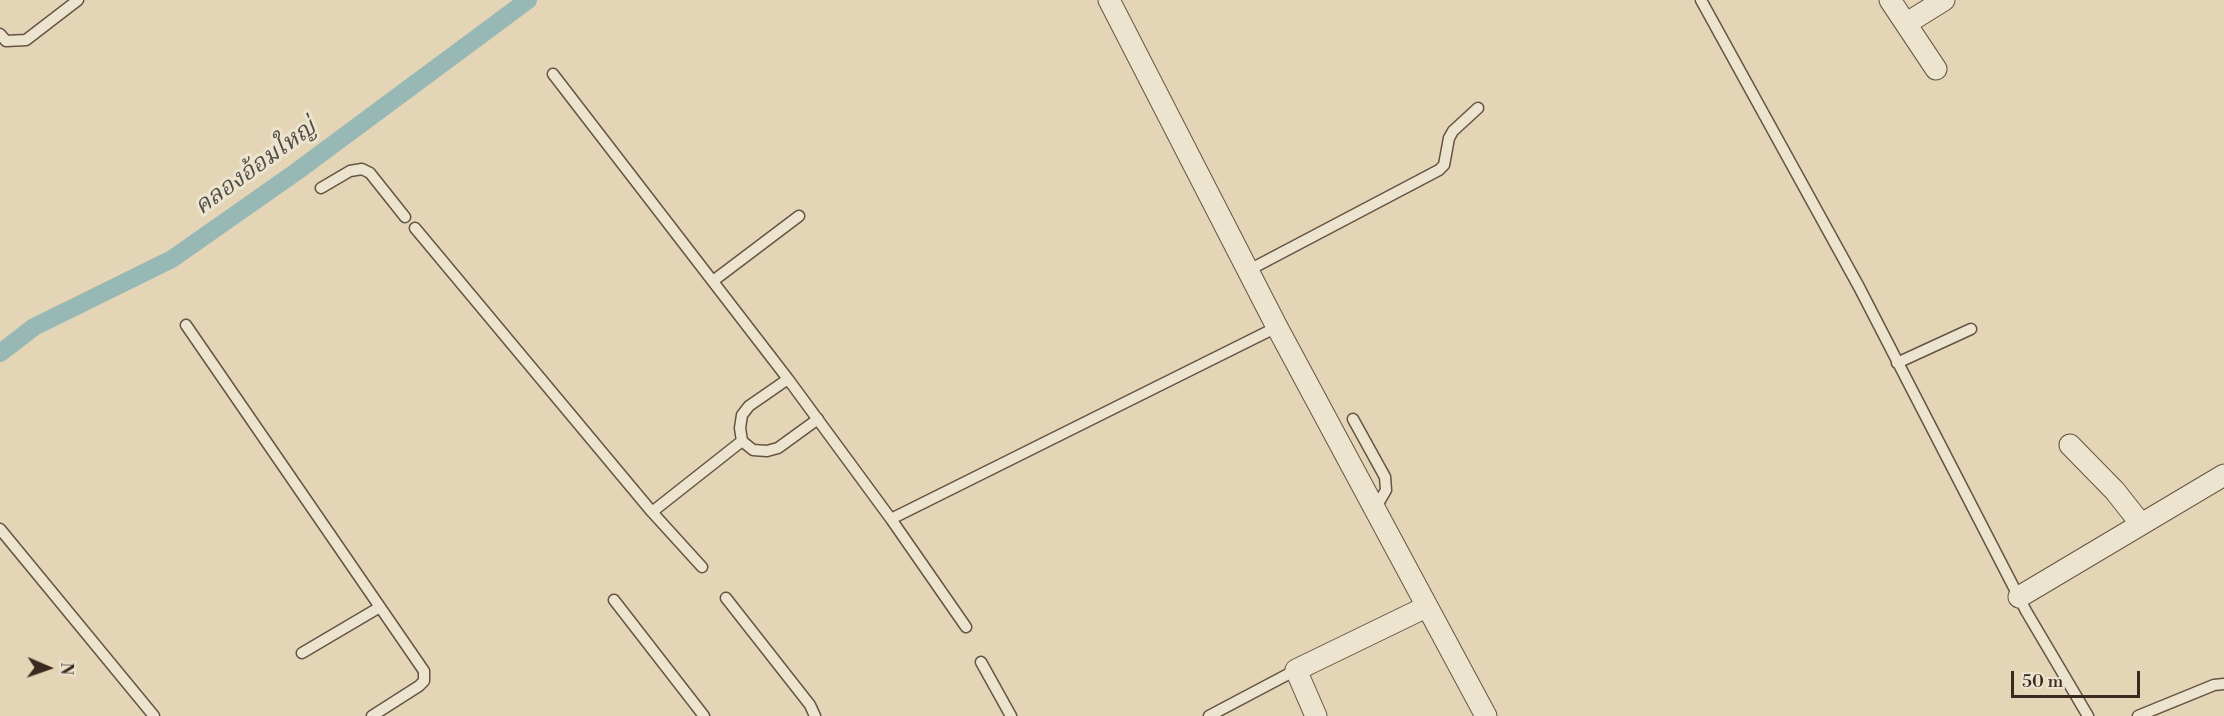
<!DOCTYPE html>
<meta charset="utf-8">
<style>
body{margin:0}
#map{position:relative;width:2224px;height:716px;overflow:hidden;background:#e4d5b6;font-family:"Libre Bodoni",serif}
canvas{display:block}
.north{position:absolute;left:18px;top:638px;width:60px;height:60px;-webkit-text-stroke:4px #ede4d0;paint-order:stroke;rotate:92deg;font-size:16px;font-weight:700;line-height:24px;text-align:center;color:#39291e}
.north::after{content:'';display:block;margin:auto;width:21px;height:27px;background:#39291e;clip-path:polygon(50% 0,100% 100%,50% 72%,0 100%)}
.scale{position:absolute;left:2011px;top:671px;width:129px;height:27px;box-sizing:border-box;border:3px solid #39291e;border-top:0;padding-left:8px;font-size:18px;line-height:21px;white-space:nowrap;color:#39291e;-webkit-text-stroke:4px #ede4d0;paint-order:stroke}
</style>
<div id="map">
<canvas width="2224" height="716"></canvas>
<div class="north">N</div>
<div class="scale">50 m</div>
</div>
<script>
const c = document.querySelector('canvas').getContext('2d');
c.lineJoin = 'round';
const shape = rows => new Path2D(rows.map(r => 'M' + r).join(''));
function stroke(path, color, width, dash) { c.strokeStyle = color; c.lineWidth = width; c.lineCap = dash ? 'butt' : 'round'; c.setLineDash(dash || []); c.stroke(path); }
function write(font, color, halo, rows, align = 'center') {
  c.font = font + ' "Libre Bodoni","Noto Serif Thai",serif'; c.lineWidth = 6; c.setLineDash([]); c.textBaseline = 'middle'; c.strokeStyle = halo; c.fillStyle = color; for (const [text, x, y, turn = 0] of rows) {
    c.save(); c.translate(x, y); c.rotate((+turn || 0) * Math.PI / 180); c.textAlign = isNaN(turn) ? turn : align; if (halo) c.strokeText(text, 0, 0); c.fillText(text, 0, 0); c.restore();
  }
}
stroke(shape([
 [0,353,34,327,172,259,296,172,528,0]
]), '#97b8b4', 18);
const service = shape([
 [1701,0,1859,287,2026,611,2088,716],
 [0,34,6,41,26,40,78,0],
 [553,74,788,379,891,519,1277,327],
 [321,188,350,171,362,169,370,173,405,217],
 [415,228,652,512,742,441],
 [1249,270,1439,170,1444,165,1449,138,1453,131,1478,108],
 [713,281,799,216],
 [186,325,424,671,424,681,419,686,372,716],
 [1897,363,1971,329],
 [788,379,749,406,742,415,740,428,742,441,753,450,767,451,778,448,818,419],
 [1353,419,1385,477,1386,490,1375,509],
 [652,512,702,567],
 [891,519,966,627],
 [0,529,154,716],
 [726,598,810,705,815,716],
 [614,600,704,716],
 [302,653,380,607],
 [981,662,1011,716],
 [1209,716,1296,670],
 [2138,716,2214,685,2224,684]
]);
const minor = shape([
 [1109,0,1277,327,1486,716],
 [1890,0,1936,69],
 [1907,23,1944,0],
 [2070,445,2115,491,2141,524],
 [2019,597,2224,475],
 [1316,716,1296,670,1426,607]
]);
stroke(service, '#645444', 13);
stroke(minor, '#645444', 23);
stroke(service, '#ede4d0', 10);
stroke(minor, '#ede4d0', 21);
write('italic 24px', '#504d44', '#ede4d0', [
 ["คลองอ้อมใหญ่",256,168,-36]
]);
</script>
